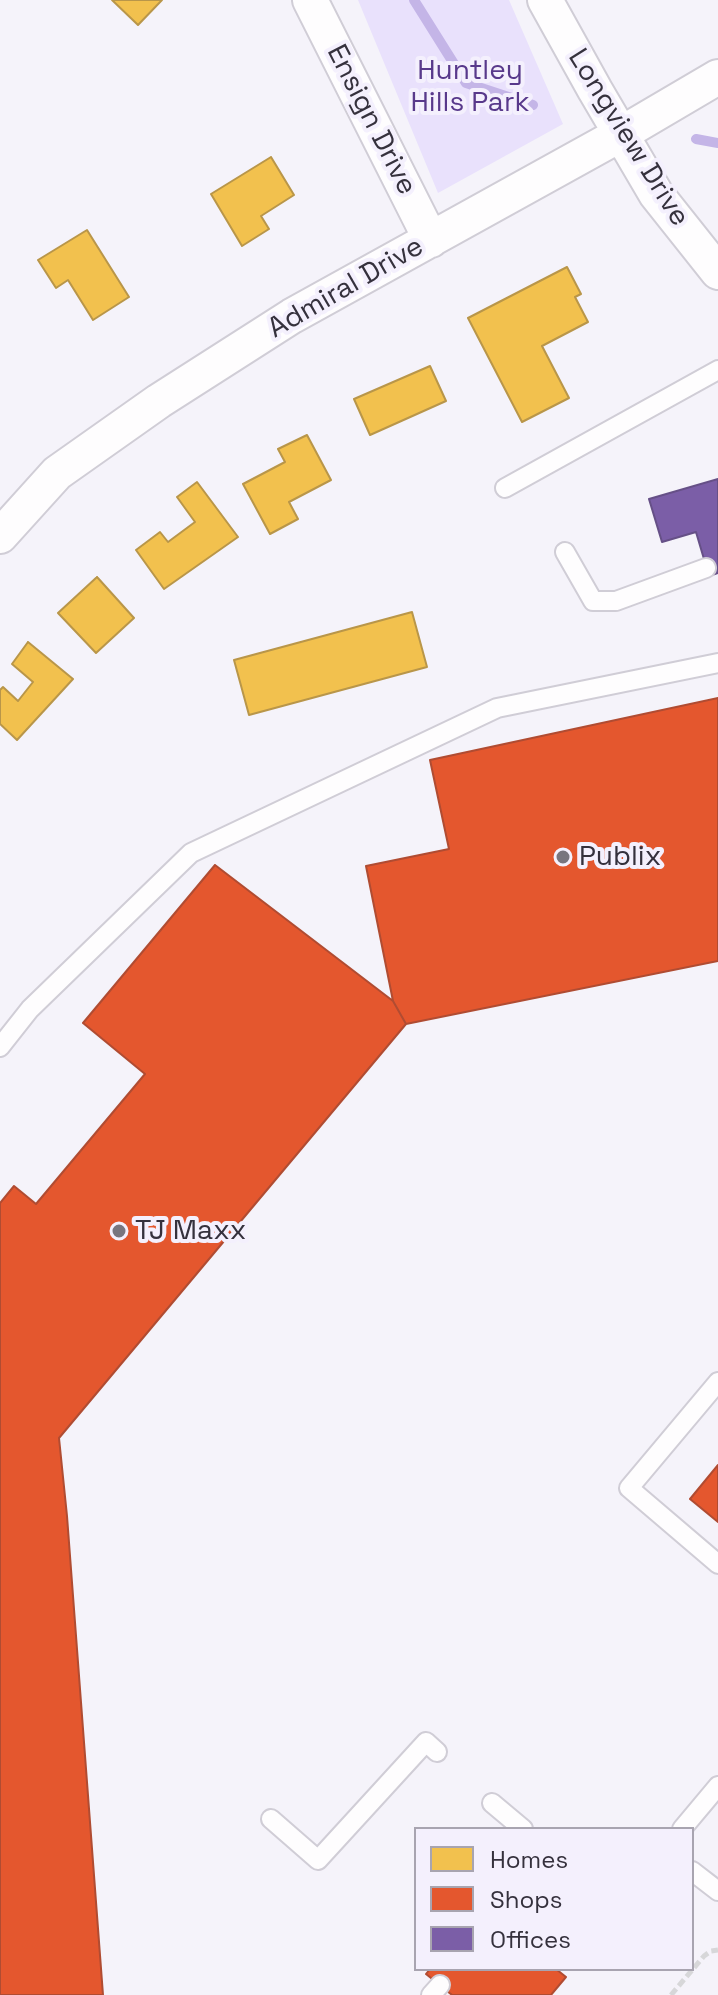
<!DOCTYPE html>
<style>
body{margin:0}
#map{position:relative;width:718px;height:1995px;overflow:hidden;background:#f5f3fa;font-family:"Space Grotesk",sans-serif}
canvas{display:block}
.legend{position:absolute;left:414px;top:1827px;width:280px;height:144px;box-sizing:border-box;background:#f4f0fd;border:2px solid #a8a4b0;margin:0;padding:10px 14px;list-style:none;font-size:24px;color:#35313d}
.legend li{display:flex;align-items:center;gap:16px;height:40px}
.legend b{width:40px;border:2px solid #a8a4b0}
</style>
<div id="map">
<canvas width="718" height="1995"></canvas>
<ul class="legend">
<li><b style="height:22px;background:#f2c14e"></b>Homes</li>
<li><b style="height:22px;background:#e4572e"></b>Shops</li>
<li><b style="height:22px;background:#7b5ea7"></b>Offices</li>
</ul>
</div>
<script>
const c = document.querySelector('canvas').getContext('2d');
c.lineJoin = 'round';
function fill(path, color) { c.fillStyle = color; c.fill(path, 'evenodd'); }
const shape = rows => new Path2D(rows.map(r => 'M' + r).join(''));
function stroke(path, color, width, dash) { c.strokeStyle = color; c.lineWidth = width; c.lineCap = dash ? 'butt' : 'round'; c.setLineDash(dash || []); c.stroke(path); }
function write(font, color, halo, rows, align = 'center') {
  c.font = font + ' "Space Grotesk",sans-serif'; c.lineWidth = 8; c.setLineDash([]); c.textBaseline = 'middle'; c.strokeStyle = halo; c.fillStyle = color; for (const [text, x, y, turn = 0] of rows) {
    c.save(); c.translate(x, y); c.rotate((+turn || 0) * Math.PI / 180); c.textAlign = isNaN(turn) ? turn : align; if (halo) c.strokeText(text, 0, 0); c.fillText(text, 0, 0); c.restore();
  }
}
fill(shape([
 [358,0,509,0,563,124,438,193]
]), '#e9e1fc');
const homes = shape([
 [112,0,162,0,138,25,112,0],
 [271,157,294,195,261,216,269,229,242,246,211,194,271,157],
 [87,230,129,297,93,320,68,280,56,288,38,260,87,230],
 [567,267,581,294,575,297,588,322,542,346,569,398,522,422,468,318,567,267],
 [430,366,446,401,370,435,354,399,430,366],
 [307,435,331,480,289,502,298,519,270,534,243,484,285,462,278,449,307,435],
 [197,482,238,537,164,589,136,550,160,532,168,542,195,522,177,497,197,482],
 [97,577,134,618,96,653,58,613,97,577],
 [412,612,427,667,249,715,234,660,412,612],
 [28,642,73,679,17,740,0,724,0,690,3,687,18,701,33,682,12,664,28,642]
]);
fill(homes, '#f2c14e');
stroke(homes, '#b99649', 2);
const shops = shape([
 [718,698,718,961,406,1024,393,1001,366,866,449,849,430,760,718,698],
 [215,865,393,1001,406,1024,59,1438,67,1516,103,1995,0,1995,0,1203,14,1186,36,1204,145,1074,83,1023,215,865],
 [718,1465,718,1522,690,1499,718,1465],
 [430,1969,556,1969,566,1977,551,1995,452,1995,426,1974,430,1969]
]);
fill(shops, '#e4572e');
stroke(shops, '#b04c32', 2);
const offices = shape([
 [718,479,718,573,709,576,696,532,662,542,649,499,718,479]
]);
fill(offices, '#7b5ea7');
stroke(offices, '#665087', 2);
stroke(shape([
 [414,0,466,83,533,105],
 [696,139,718,143]
]), '#c4b5e7', 10);
const service = shape([
 [505,488,718,370],
 [565,552,593,601,616,601,706,568],
 [0,1047,30,1009,191,853,497,708,718,663],
 [718,1382,629,1488,718,1564],
 [492,1803,523,1829],
 [271,1819,318,1860,426,1742,437,1752],
 [682,1829,718,1786],
 [692,1871,718,1891],
 [431,1995,440,1985]
]);
const minor = shape([
 [310,0,431,240],
 [545,0,595,90,656,194,718,272],
 [0,536,57,473,159,401,292,316,621,134,718,77]
]);
stroke(service, '#d0cdd6', 22);
stroke(minor, '#d0cdd6', 38);
stroke(shape([
 [671,1995,704,1956,711,1951,718,1950]
]), '#d7d7d9', 5, [8, 4]);
stroke(service, '#fefdfe', 18);
stroke(minor, '#fefdfe', 34);
for (const [x, y, r, color] of [
 [563,857,8,"#78757f"],
 [119,1231,8,"#78757f"]
]) { const dot = new Path2D(); dot.arc(x, y, r, 0, 2 * Math.PI); c.fillStyle = color; c.fill(dot); stroke(dot, '#f4f0fd', 3); }
write('28px', '#58398b', '#f4f0fd', [
 ["Huntley",470,71],
 ["Hills Park",470,103]
]);
write('28px', '#35313d', '#f4f0fd', [
 ["Ensign Drive",371,120,63],
 ["Longview Drive",628,138,58],
 ["Admiral Drive",346,288,-30]
]);
write('28px', '#35313d', '#f4f0fd', [
 ["Publix",579,857],
 ["TJ Maxx",135,1231]
], 'left');
</script>
